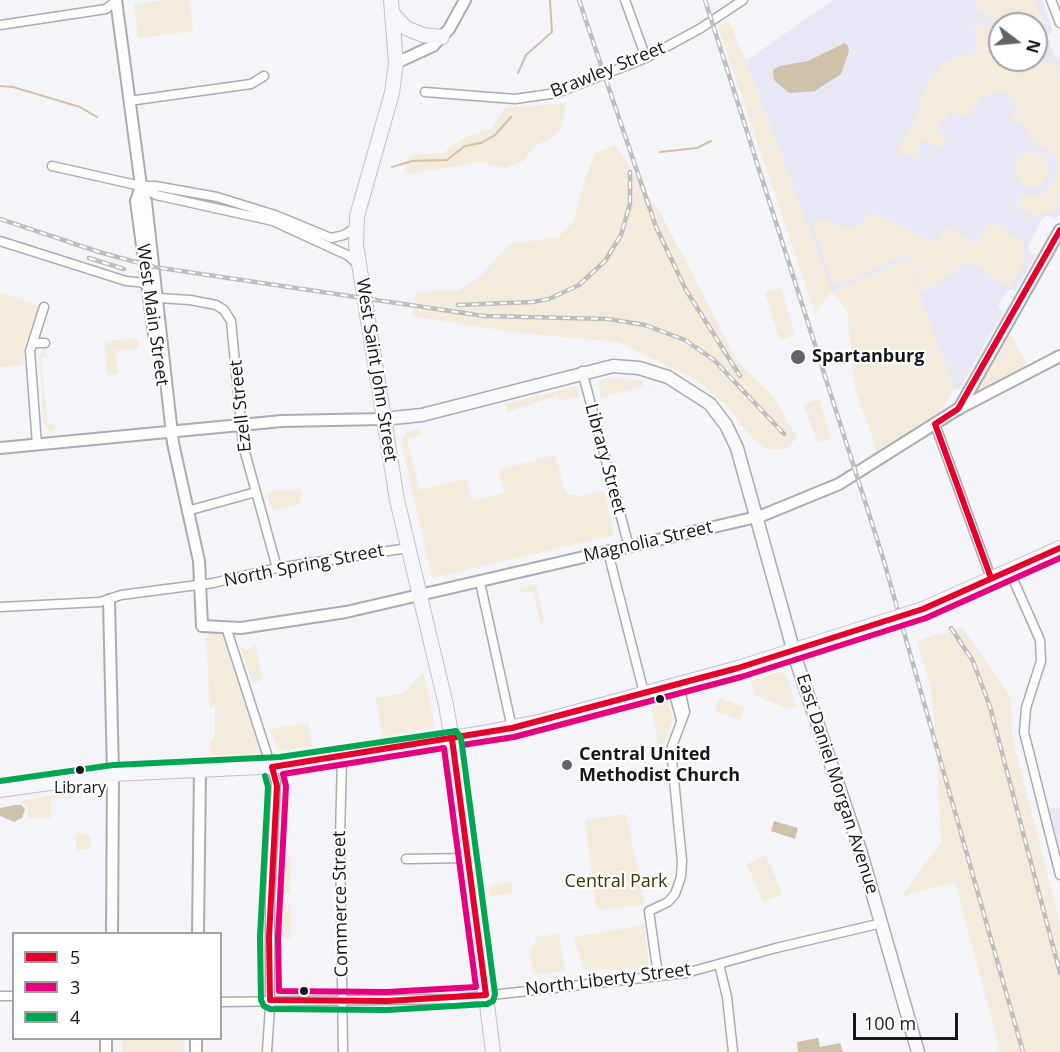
<!DOCTYPE html>
<style>
body{margin:0}
#map{position:relative;width:1060px;height:1052px;overflow:hidden;background:#f4f4f9;font-family:"Open Sans",sans-serif}
canvas{display:block}
.legend{position:absolute;left:12px;top:932px;width:210px;height:108px;box-sizing:border-box;background:#fff;border:2px solid #a2a2a3;margin:0;padding:8px 10px;list-style:none;font-size:18px;color:#17171a}
.legend li{display:flex;align-items:center;gap:12px;height:30px}
.legend b{width:30px;border:2px solid #a2a2a3}
.north{position:absolute;left:988px;top:12px;width:60px;height:60px;box-sizing:border-box;background:#fff;border:2px solid #a2a2a3;border-radius:50%;rotate:106deg;font-size:16px;font-weight:700;line-height:24px;text-align:center;color:#17171a}
.north::after{content:'';display:block;margin:auto;width:21px;height:27px;background:#646468;clip-path:polygon(50% 0,100% 100%,50% 72%,0 100%)}
.scale{position:absolute;left:853px;top:1013px;width:105px;height:27px;box-sizing:border-box;border:3px solid #17171a;border-top:0;padding-left:8px;font-size:18px;line-height:21px;white-space:nowrap;color:#17171a;-webkit-text-stroke:4px #fff;paint-order:stroke}
</style>
<div id="map">
<canvas width="1060" height="1052"></canvas>
<ul class="legend">
<li><b style="height:8px;background:#e4002b"></b>5</li>
<li><b style="height:8px;background:#e5007d"></b>3</li>
<li><b style="height:8px;background:#00a651"></b>4</li>
</ul>
<div class="north">N</div>
<div class="scale">100 m</div>
</div>
<script>
const c = document.querySelector('canvas').getContext('2d');
c.lineJoin = 'round';
function fill(path, color) { c.fillStyle = color; c.fill(path, 'evenodd'); }
const shape = rows => new Path2D(rows.map(r => 'M' + r).join(''));
function stroke(path, color, width, dash) { c.strokeStyle = color; c.lineWidth = width; c.lineCap = dash ? 'butt' : 'round'; c.setLineDash(dash || []); c.stroke(path); }
function write(font, color, halo, rows, align = 'center') {
  c.font = font + ' "Open Sans",sans-serif'; c.lineWidth = 4.5; c.setLineDash([]); c.textBaseline = 'middle'; c.strokeStyle = halo; c.fillStyle = color; for (const [text, x, y, turn = 0] of rows) {
    c.save(); c.translate(x, y); c.rotate((+turn || 0) * Math.PI / 180); c.textAlign = isNaN(turn) ? turn : align; if (halo) c.strokeText(text, 0, 0); c.fillText(text, 0, 0); c.restore();
  }
}
fill(shape([
 [833,0,1042,0,1053,31,1047,36,1054,55,1060,58,1060,213,1056,220,1047,216,1042,219,1028,246,1029,252,1035,256,1015,291,1010,289,1005,294,998,306,1003,312,959,389,954,389,907,260,832,292,746,61],
 [1000,24,1036,24,1036,60,1000,60],
 [1060,807,1060,851,1049,809]
]), '#e8e7f3');
fill(shape([
 [168,0,189,0,193,31,138,38,134,4],
 [977,0,1035,0,1045,27,1036,41,1036,24,1001,24,977,9],
 [729,21,746,61,832,292,907,259,954,389,939,412,877,451,855,388,847,310,832,292,815,313,718,26],
 [974,23,994,30,1000,37,1000,60,1045,61,1057,64,1060,70,1060,201,1055,210,1035,217,1016,206,1022,196,1038,195,1048,190,1055,180,1058,166,1055,157,1047,149,1036,146,1037,139,1025,137,1029,128,1011,118,1018,106,1004,92,983,95,968,116,949,112,936,134,946,141,941,149,924,139,913,159,897,150,916,118,925,87,941,65,960,56,977,53],
 [566,103,562,127,551,139,536,145,523,161,504,168,481,162,403,175,410,155,443,153,466,137,492,128,504,108],
 [615,145,662,216,738,362,774,397,797,438,786,449,767,449,750,436,729,408,698,381,618,342,519,333,412,316,417,292,459,290,477,279,510,244,558,237,573,222,586,176,596,153],
 '1015 170a17 17 0 1 1 34 0a17 17 0 1 1-34 0Z',
 [874,213,934,243,945,225,977,244,990,221,1023,242,1024,263,1009,288,970,261,922,293,908,254,835,286,812,224,824,218,843,227,857,226],
 [781,288,795,335,780,340,765,293],
 [0,292,39,306,24,348,23,365,0,367],
 [1005,325,1031,371,958,409],
 [134,339,138,340,139,348,115,351,118,374,107,375,105,341],
 [46,348,47,356,41,358,46,408,48,425,55,424,55,430,49,431,44,427,39,355],
 [612,378,644,381,644,386,601,398,598,383,601,380],
 [576,386,580,396,561,401,556,396,507,412,505,404],
 [819,399,831,438,818,442,803,404],
 [418,429,422,434,407,439,420,490,466,478,472,501,504,493,498,470,555,455,564,488,568,494,581,496,604,491,614,535,432,578,401,441,405,433],
 [301,489,301,501,298,504,278,509,273,509,270,505,267,492],
 [536,584,544,619,541,626,533,591,520,593,519,589],
 [962,627,1011,697,1012,736,1060,924,1060,1052,995,1052,1000,1050,955,882,902,896,941,842,936,733,930,685,917,641],
 [219,630,224,634,263,754,211,755,209,751,211,740,215,736,215,706,210,708,206,639,211,632],
 [256,644,262,679,253,684,240,647,247,650],
 [423,672,435,726,382,737,376,698,405,693],
 [781,672,786,675,797,707,789,709,756,696,751,680],
 [720,698,744,707,739,720,714,711],
 [668,702,673,719,663,747,659,748,651,706],
 [308,722,312,747,278,751,270,729],
 [62,794,71,795,71,798,51,799,51,818,28,818,28,806,19,801],
 [626,814,645,905,596,910,585,820],
 [76,833,89,835,92,843,89,849,76,850],
 [766,855,782,894,763,902,747,864],
 [291,856,290,894,279,894,281,857],
 [511,882,513,893,490,896,489,885],
 [278,903,291,903,291,938,278,938],
 [644,925,649,964,645,968,584,970,574,937],
 [559,934,565,971,533,975,530,952,532,951,531,947,536,945,535,937],
 [122,1039,184,1039,184,1052,122,1052]
]), '#f3ebdb');
fill(shape([
 [845,43,848,46,849,51,841,74,815,91,789,93,774,80,773,70,780,66,808,61],
 [15,805,21,805,25,809,22,818,14,822,0,816,0,808],
 [774,821,798,828,795,839,771,831],
 [818,1038,820,1047,840,1043,843,1052,798,1052,797,1042]
]), '#cec2ab');
stroke(shape([
 [518,73,526,55,552,32,550,0],
 [0,86,13,87,80,107,97,117],
 [660,152,697,148,711,141],
 [392,167,412,161,447,160,465,146,481,143,495,135,511,117]
]), '#cec2ab', 2);
const minor = shape([
 [625,0,646,58],
 [1051,0,1060,23],
 [0,25,106,9,117,0],
 [425,92,515,99,557,93,646,58,701,28,743,0],
 [129,101,251,84,264,76],
 [52,166,141,186,155,186,217,197,275,215,331,238,344,235,356,227],
 [141,186,156,195,273,221,347,255,358,264],
 [0,241,126,281,147,283],
 [158,298,190,300,216,305,224,310,231,321,243,445,277,568],
 [33,343,45,343],
 [582,371,629,547],
 [935,424,991,578],
 [37,445,30,351,44,307],
 [187,511,256,492],
 [608,552,644,693],
 [1009,570,1040,640,1041,661,1026,708,1024,732,1060,875],
 [480,582,512,728],
 [0,607,100,602,121,595,213,583,277,568,408,548],
 [226,627,276,782,270,897,270,1007,267,1052],
 [672,686,681,720],
 [342,757,340,837,343,1052],
 [406,859,470,858],
 [719,964,727,997,733,1052],
 [658,975,649,911,668,902,675,894,681,877,682,861,671,749,685,712,679,684],
 [0,996,14,996],
 [220,1002,457,999,686,973,776,948,882,923]
]);
const tertiary = shape([
 [116,0,141,186,146,202,173,443,199,561,202,626,241,628,346,612,761,516,839,484,958,409,1060,356],
 [396,63,433,46,449,29,465,0],
 [141,186,136,201,154,334],
 [959,409,1060,230],
 [0,448,282,421,383,419],
 [109,600,113,774,112,934],
 [198,934,200,770],
 [106,1052,106,1038],
 [196,1052,196,1038]
]);
const secondary = shape([
 [383,419,422,415,613,366,639,368,668,377,710,404,726,425,737,448,797,663,861,853,918,1052]
]);
const primary = shape([
 [391,0,396,63,392,93,357,216,356,245,397,500,446,705,458,774,493,1052],
 [392,13,406,28,423,35,442,37],
 [923,609,1060,548],
 [0,790,113,774,281,766,483,733,543,721,738,668,876,624]
]);
stroke(minor, '#acacb0', 11);
stroke(tertiary, '#acacb0', 14);
stroke(secondary, '#acacb0', 15);
stroke(primary, '#c1c0ca', 16);
stroke(minor, '#fdfdfe', 8);
stroke(tertiary, '#fdfdfe', 10);
stroke(secondary, '#faf9fc', 12);
stroke(primary, '#f7f6fa', 14);
const rail = shape([
 [579,0,656,227,686,290,740,376],
 [705,0,883,558,1023,1052],
 [0,219,99,252,154,267,484,316,608,319,645,325,685,340,714,360,784,434],
 [89,258,124,269],
 [458,305,532,302,549,299,579,285,605,261,621,235,630,204,630,172],
 [951,628,973,661,990,707,1060,973]
]);
stroke(rail, '#bebebf', 4.5);
stroke(rail, '#fff', 2, [7]);
const primaryBridge = shape([
 [876,624,923,609]
]);
stroke(primaryBridge, '#c1c0ca', 16, []);
stroke(primaryBridge, '#f7f6fa', 14);
stroke(shape([
 [991,578,935,424,958,409,1060,230],
 [452,739,486,995,387,1001,270,1000,269,937,277,786,272,767,512,728,738,668,923,609,1060,548]
]), '#e4002b', 6);
stroke(shape([
 [462,745,514,737,741,677,926,618,1060,558],
 [444,748,476,987,387,992,279,991,278,937,286,786,283,774,444,748]
]), '#e5007d', 6);
stroke(shape([
 [0,781,113,765,280,757,456,731,461,738,495,994,493,1001,487,1004,387,1010,270,1009,264,1006,261,1000,260,937,268,787,265,776]
]), '#00a651', 6);
for (const [x, y, r, color] of [
 [798,357,8,"#646468"],
 [660,699,5,"#17171a"],
 [567,765,6,"#646468"],
 [80,770,5,"#17171a"],
 [304,991,5,"#17171a"]
]) { const dot = new Path2D(); dot.arc(x, y, r, 0, 2 * Math.PI); c.fillStyle = color; c.fill(dot); stroke(dot, '#fff', 2); }
write('16px', '#17171a', '#fff', [
 ["Library",80,788]
]);
write('18px', '#17171a', '#fff', [
 ["Brawley Street",608,70,-22],
 ["West Main Street",152,315,82],
 ["West Saint John Street",376,370,81],
 ["Ezell Street",241,406,-96],
 ["Library Street",605,459,75],
 ["Magnolia Street",648,542,-13],
 ["North Spring Street",304,566,-11],
 ["East Daniel Morgan Avenue",837,784,72],
 ["Commerce Street",341,904,-91],
 ["North Liberty Street",608,980,-7]
]);
write('bold 18px', '#17171a', '#fff', [
 ["Spartanburg",812,357],
 ["Central United",579,755],
 ["Methodist Church",579,776]
], 'left');
write('18px', '#443102', '#fff', [
 ["Central Park",616,882]
]);
</script>
